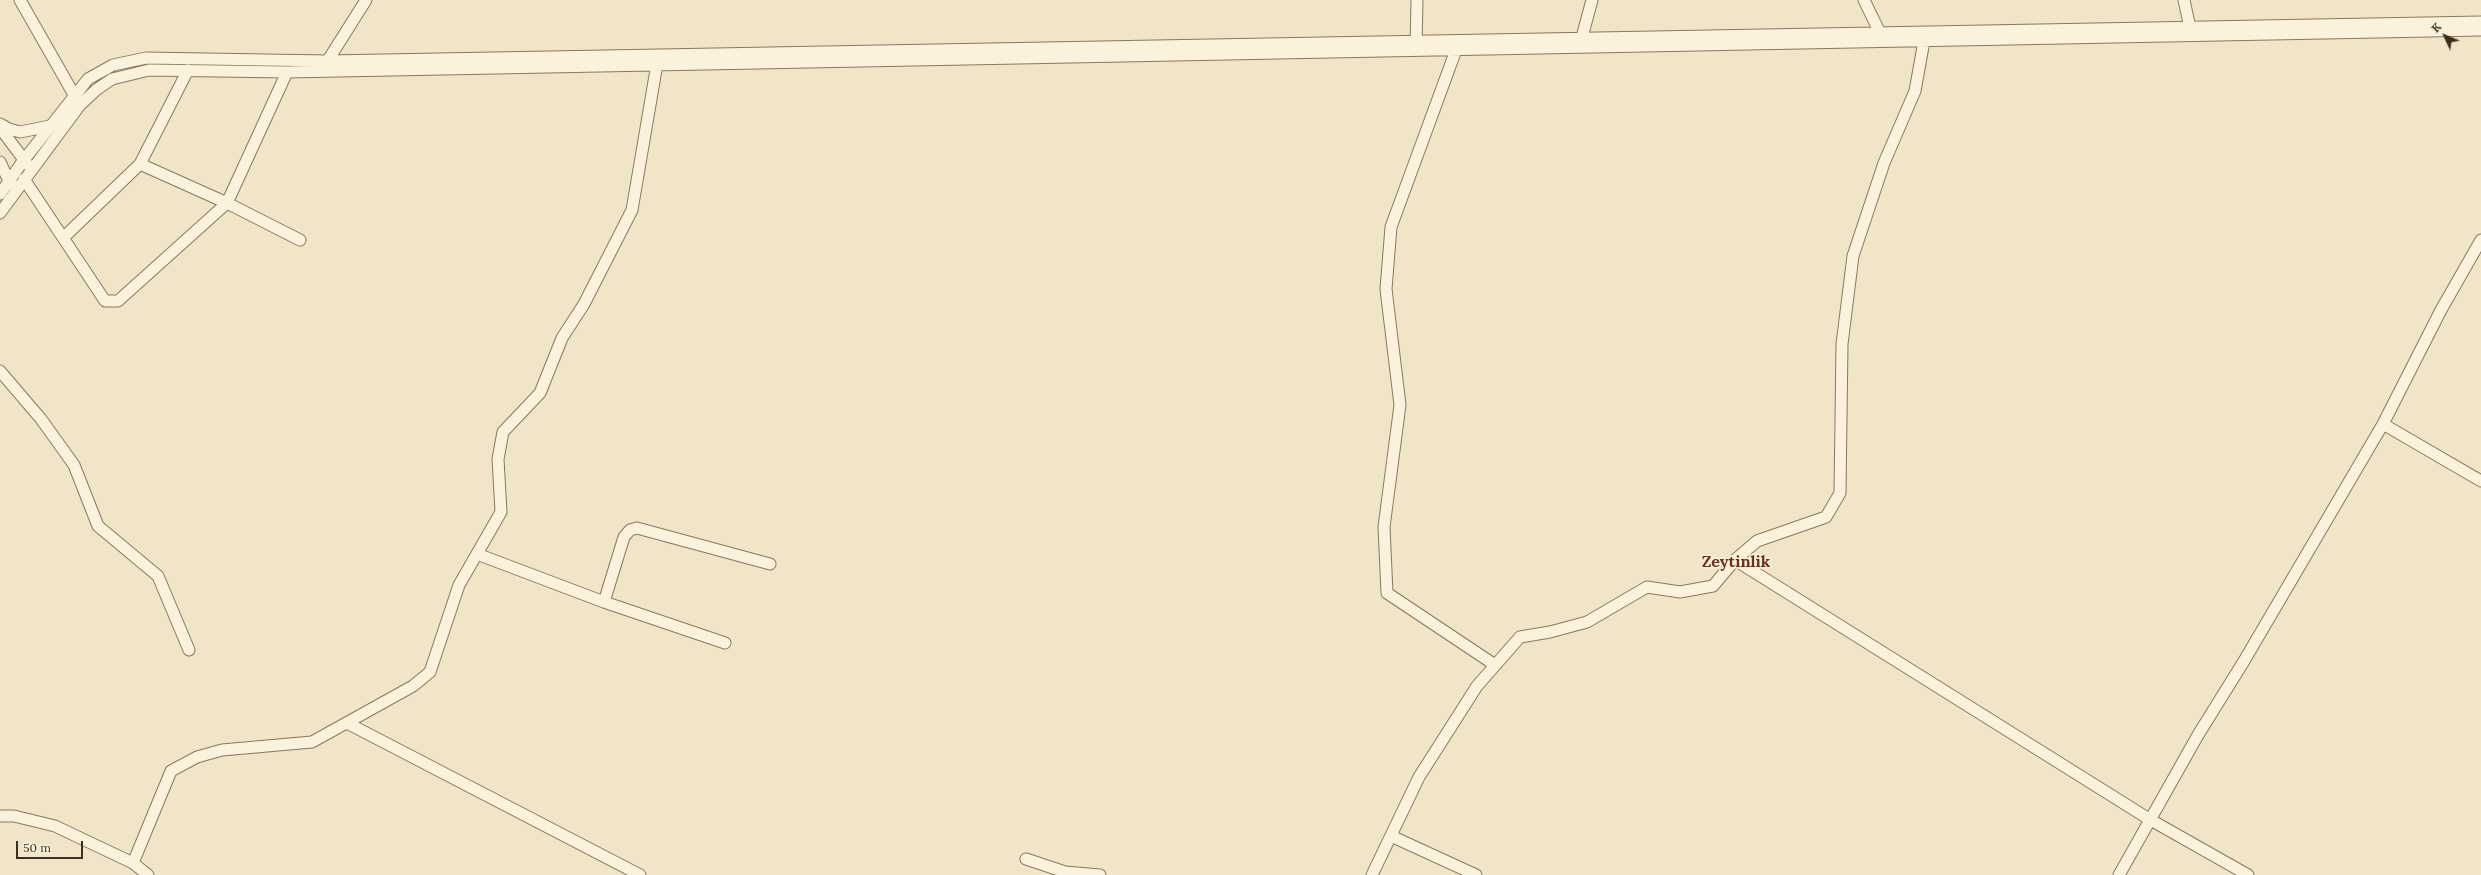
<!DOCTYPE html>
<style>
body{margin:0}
#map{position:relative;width:2481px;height:875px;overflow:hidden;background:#f0e5c8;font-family:Lora,serif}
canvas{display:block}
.north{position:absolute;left:2425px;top:16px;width:40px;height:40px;-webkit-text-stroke:3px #f7efd8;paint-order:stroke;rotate:314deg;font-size:11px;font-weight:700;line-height:16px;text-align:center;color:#3c2f20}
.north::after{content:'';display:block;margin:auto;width:14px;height:18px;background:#3c2f20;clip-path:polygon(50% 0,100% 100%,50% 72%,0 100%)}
.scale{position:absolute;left:16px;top:841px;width:67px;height:18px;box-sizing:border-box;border:2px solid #3c2f20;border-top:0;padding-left:5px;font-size:12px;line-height:14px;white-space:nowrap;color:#3c2f20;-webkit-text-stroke:3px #f7efd8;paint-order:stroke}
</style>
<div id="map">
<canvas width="2481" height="875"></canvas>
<div class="north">K</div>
<div class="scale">50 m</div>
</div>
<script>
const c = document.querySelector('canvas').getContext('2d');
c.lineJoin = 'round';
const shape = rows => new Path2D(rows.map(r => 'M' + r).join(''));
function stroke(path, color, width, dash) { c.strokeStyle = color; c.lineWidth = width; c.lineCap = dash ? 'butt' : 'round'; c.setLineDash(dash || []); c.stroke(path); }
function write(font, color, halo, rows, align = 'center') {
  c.font = font + ' Lora,serif'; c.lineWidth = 3.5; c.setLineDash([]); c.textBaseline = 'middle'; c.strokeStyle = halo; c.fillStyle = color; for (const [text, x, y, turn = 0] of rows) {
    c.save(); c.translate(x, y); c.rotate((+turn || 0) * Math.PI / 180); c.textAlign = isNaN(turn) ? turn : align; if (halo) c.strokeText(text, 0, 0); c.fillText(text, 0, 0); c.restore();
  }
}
const minor = shape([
 [20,0,77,100],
 [1864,0,1882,37],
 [2184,0,2190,28],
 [1582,37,1592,0],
 [1416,47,1417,0],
 [1456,50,1391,227,1386,289,1400,405,1384,527,1387,593,1495,665],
 [325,65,366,0],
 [188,70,140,164,227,203,300,240],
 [0,124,9,129,20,132,50,126],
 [0,128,28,165],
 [0,162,9,181,13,185],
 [24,179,105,301,118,301,227,203,287,72],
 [0,194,23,161,88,79,113,65,146,58,328,61,2481,22],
 [0,213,80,105,96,90,112,79,149,70,287,72,2481,30],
 [63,238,140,164],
 [0,371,41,419,74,465,98,526,158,576,189,650],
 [2383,424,2481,481],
 [477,554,604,602,725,643],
 [1735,560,2149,819,2248,875],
 [604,602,624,537,630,530,637,528,770,564],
 [347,723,640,875],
 [0,816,14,816,55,826,133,863,171,771,197,757,222,750,312,742,413,686,430,672,459,585,501,512,498,459,503,432,540,393,562,338,584,304,632,210,657,64],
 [1391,836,1476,875],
 [1026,859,1065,872,1100,875],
 [133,863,148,875],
 [1372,875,1419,777,1477,686,1520,637,1550,632,1587,622,1647,587,1680,592,1713,586,1735,560,1757,541,1826,517,1840,493,1842,344,1853,256,1884,163,1915,91,1924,41],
 [2119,875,2198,735,2244,661,2383,424,2441,310,2481,240]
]);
stroke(minor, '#8c775c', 13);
stroke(minor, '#faf2dc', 11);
write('bold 16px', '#6a311e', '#f7efd8', [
 ["Zeytinlik",1736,562]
]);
</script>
